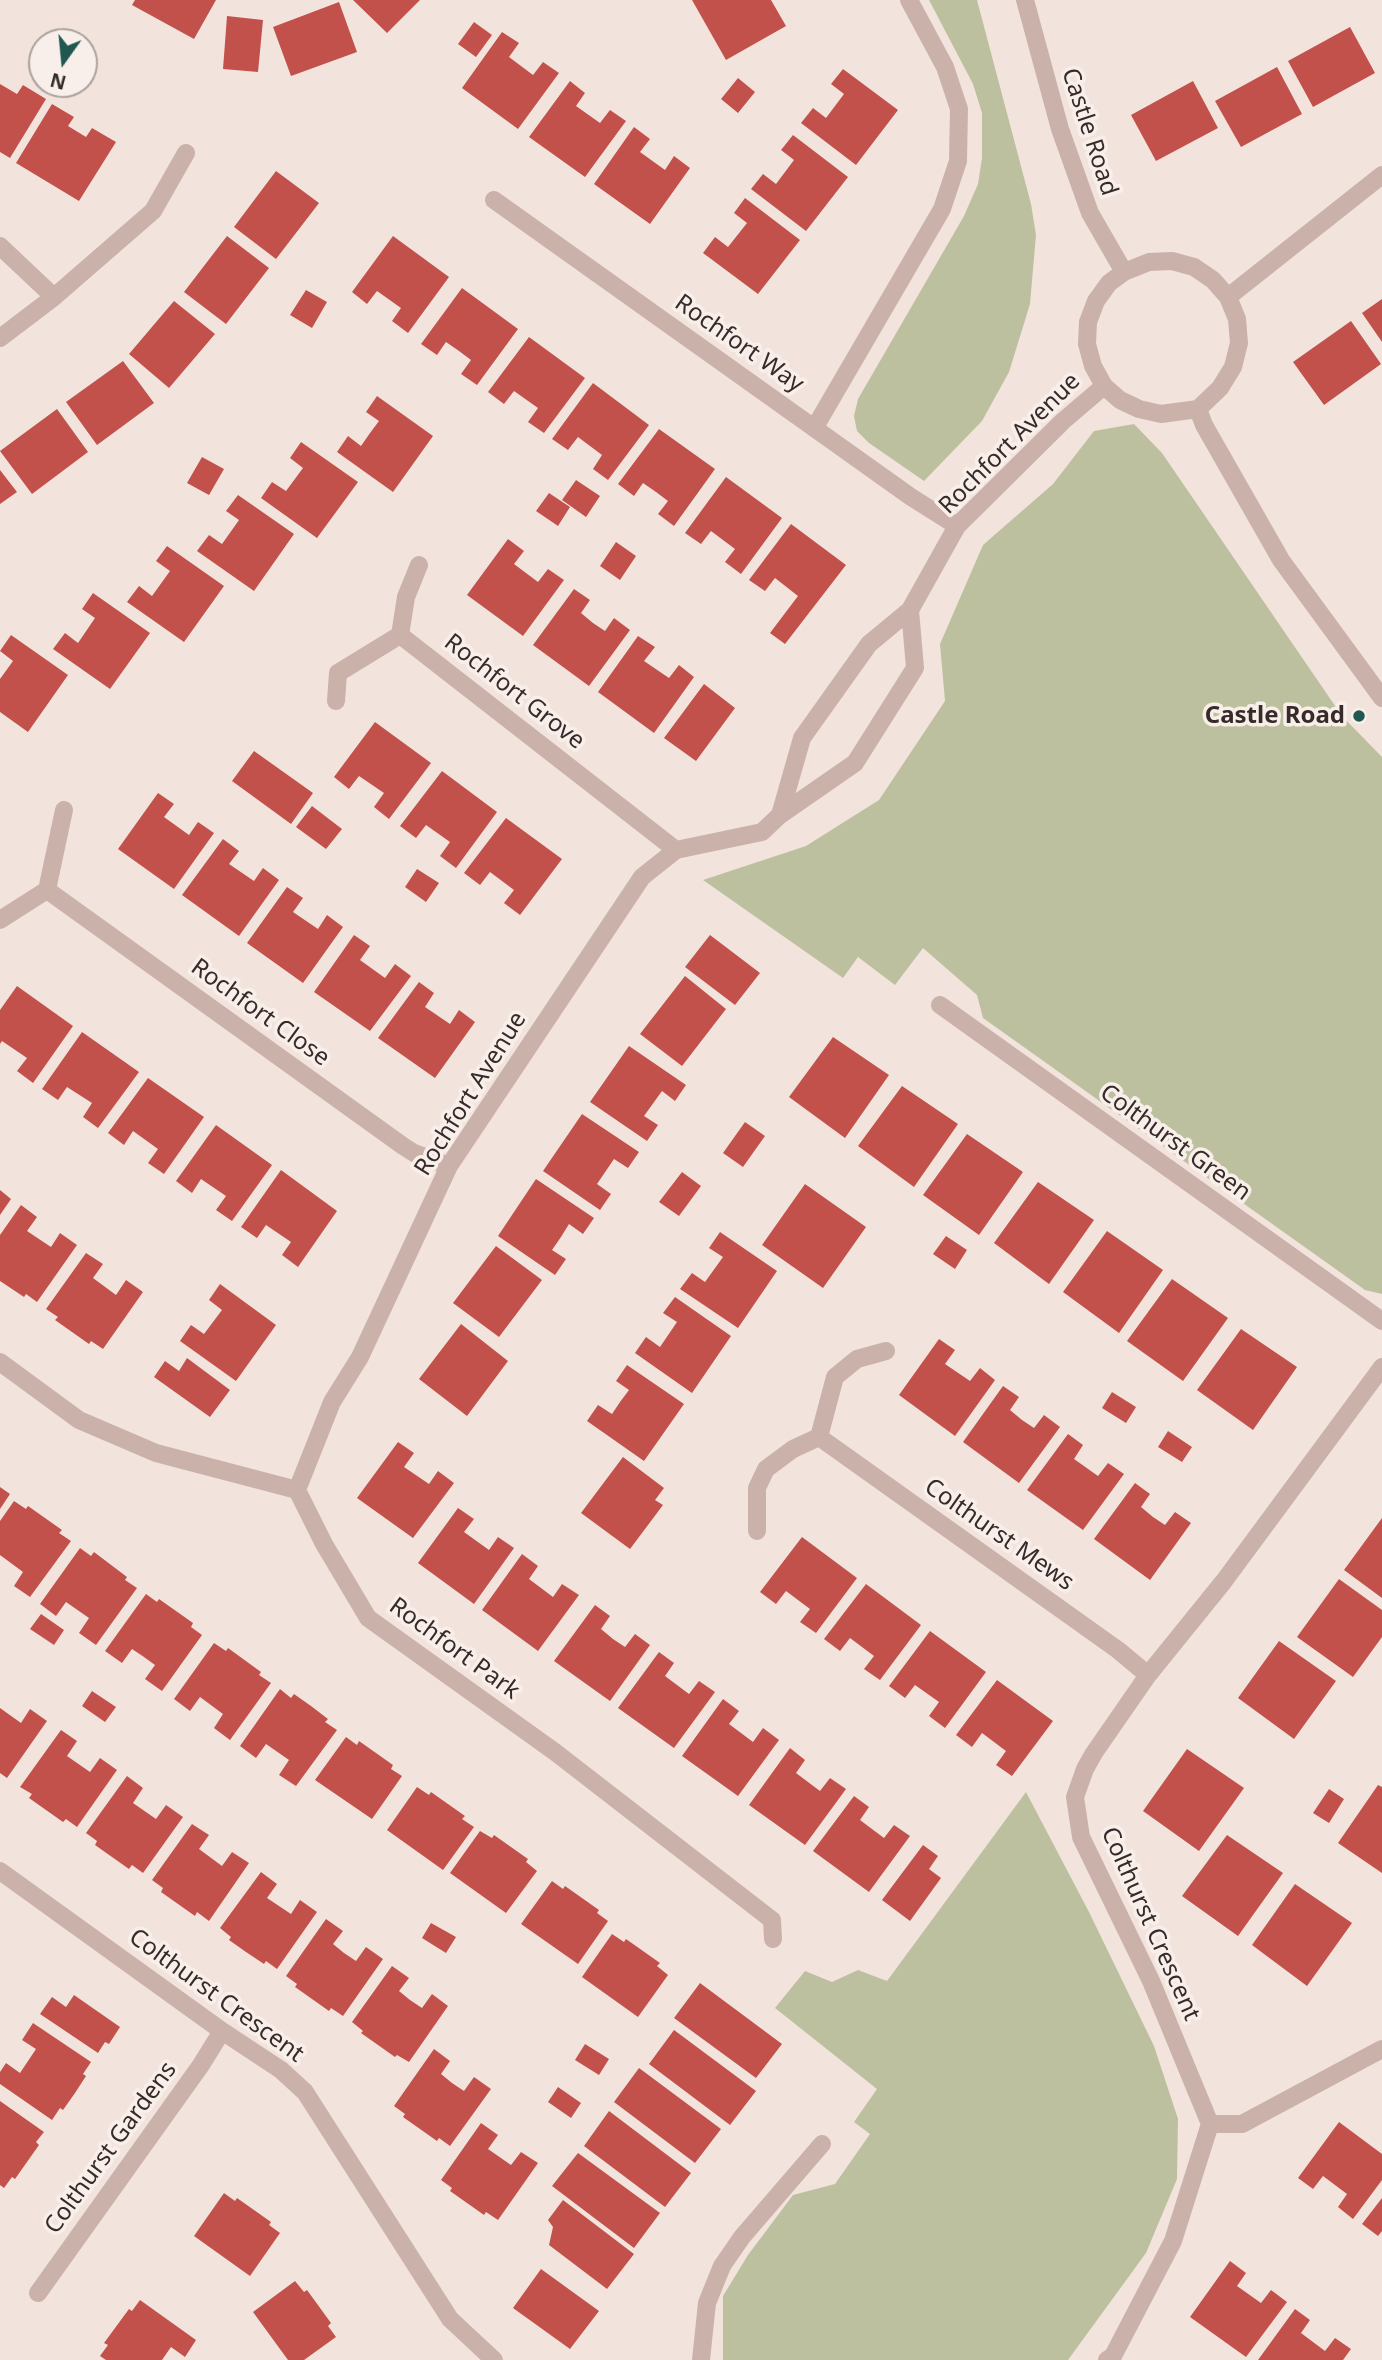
<!DOCTYPE html>
<style>
body{margin:0}
#map{position:relative;width:1382px;height:2360px;overflow:hidden;background:#f2e4dd;font-family:"Noto Sans",sans-serif}
canvas{display:block}
.north{position:absolute;left:28px;top:28px;width:70px;height:70px;box-sizing:border-box;background:#f9efea;border:2px solid #aba19d;border-radius:50%;rotate:195deg;font-size:19px;font-weight:700;line-height:28px;text-align:center;color:#372b29}
.north::after{content:'';display:block;margin:auto;width:24px;height:32px;background:#205750;clip-path:polygon(50% 0,100% 100%,50% 72%,0 100%)}
</style>
<div id="map">
<canvas width="1382" height="2360"></canvas>
<div class="north">N</div>
</div>
<script>
const c = document.querySelector('canvas').getContext('2d');
c.lineJoin = 'round';
function fill(path, color) { c.fillStyle = color; c.fill(path, 'evenodd'); }
const shape = rows => new Path2D(rows.map(r => 'M' + r).join(''));
function stroke(path, color, width, dash) { c.strokeStyle = color; c.lineWidth = width; c.lineCap = dash ? 'butt' : 'round'; c.setLineDash(dash || []); c.stroke(path); }
function write(font, color, halo, rows, align = 'center') {
  c.font = font + ' "Noto Sans",sans-serif'; c.lineWidth = 7; c.setLineDash([]); c.textBaseline = 'middle'; c.strokeStyle = halo; c.fillStyle = color; for (const [text, x, y, turn = 0] of rows) {
    c.save(); c.translate(x, y); c.rotate((+turn || 0) * Math.PI / 180); c.textAlign = isNaN(turn) ? turn : align; if (halo) c.strokeText(text, 0, 0); c.fillText(text, 0, 0); c.restore();
  }
}
fill(shape([
 [929,0,977,0,1031,204,1036,235,1030,304,1009,372,982,421,924,481,869,443,857,431,854,416,858,399,964,216,978,184,982,158,982,113,973,84],
 [1134,424,1162,453,1342,716,1382,757,1382,1294,1365,1290,983,1018,977,995,923,948,895,985,858,957,843,978,703,880,806,846,879,800,945,701,940,644,983,545,1053,484,1094,431],
 [1026,1792,1089,1912,1154,2046,1178,2119,1177,2179,1146,2253,1068,2360,723,2360,723,2296,748,2255,793,2195,835,2184,870,2134,854,2122,877,2089,775,2008,805,1971,832,1982,858,1970,887,1981]
]), '#bcc09e');
fill(shape([
 [135,0,216,0,194,39,132,5],
 [353,0,420,0,387,33],
 [692,0,771,0,786,26,726,60],
 [339,2,357,52,291,76,273,27],
 [227,16,263,20,258,72,223,69],
 [474,22,492,35,476,57,458,44],
 [1350,27,1375,73,1313,107,1288,61],
 [61,29,82,42,53,42],
 [502,32,519,43,509,57,533,75,543,62,559,73,518,129,462,88],
 [1277,67,1302,114,1241,147,1215,101],
 [843,69,898,110,856,165,801,123,813,108,826,118,844,94,831,84],
 [738,78,755,92,738,113,721,99],
 [570,81,585,93,576,106,600,123,610,110,626,121,585,177,529,137],
 [1193,81,1218,128,1156,161,1131,115],
 [0,84,17,94,23,85,46,99,10,158,0,152],
 [52,104,74,117,68,126,86,137,92,128,116,142,79,201,16,163],
 [634,127,650,139,640,152,665,170,674,156,690,168,650,224,594,184],
 [793,135,848,177,806,231,751,189,763,174,776,184,794,160,781,150],
 [276,171,319,203,276,259,234,227],
 [745,198,800,240,758,294,703,253,715,237,728,247,747,223,734,213],
 [227,236,269,268,226,324,184,292],
 [393,236,449,277,408,333,392,321,401,308,377,291,367,304,352,292],
 [462,288,518,329,477,385,461,374,471,360,459,351,446,342,437,355,421,344],
 [306,290,327,302,312,328,290,315],
 [1382,299,1382,342,1362,313],
 [174,301,215,334,169,388,129,354],
 [1351,321,1381,364,1324,405,1293,362],
 [529,337,585,378,544,433,528,422,538,408,514,391,504,404,488,392],
 [123,361,154,403,97,445,66,402],
 [593,383,649,425,608,480,593,469,602,455,578,437,568,450,552,439],
 [377,396,433,436,393,492,337,452,348,436,361,446,370,433,379,421,366,412],
 [57,409,88,452,32,494,0,451],
 [659,429,715,469,674,526,658,514,668,501,656,492,643,483,634,496,618,484],
 [301,442,358,482,317,538,261,498,272,482,286,491,303,468,290,458],
 [202,457,224,469,209,495,187,483],
 [0,470,17,492,0,504],
 [726,477,782,518,741,574,725,562,735,549,711,531,701,544,685,533],
 [576,480,600,496,586,517,562,500],
 [549,493,570,507,558,526,536,511],
 [238,495,294,534,254,591,197,551,209,535,222,544,239,520,226,511],
 [791,524,846,565,785,644,770,633,798,596,775,578,765,591,749,580],
 [508,539,524,551,514,564,538,582,548,569,564,580,523,636,467,595],
 [616,542,636,556,620,580,600,566],
 [167,546,224,586,184,642,127,602,139,586,152,596,170,571,156,561],
 [574,589,590,600,581,613,593,623,605,631,614,618,630,630,589,686,533,645],
 [93,593,150,633,110,689,53,649,65,633,78,643,95,618,82,609],
 [11,635,68,675,28,732,0,712,0,679,13,661,0,651],
 [638,636,655,647,644,661,669,678,679,665,694,677,654,733,598,692],
 [704,684,735,708,696,761,664,738],
 [375,722,431,763,389,819,374,807,384,793,359,776,349,789,334,777],
 [254,751,313,793,291,824,232,781],
 [442,771,497,812,456,868,440,856,450,842,426,825,416,838,400,826],
 [158,793,174,804,164,817,189,835,198,822,214,833,174,889,118,849],
 [312,806,342,829,326,849,296,827],
 [506,818,562,859,520,915,504,903,514,890,490,872,480,885,464,873],
 [223,839,239,851,229,864,254,881,263,868,279,880,239,936,182,895],
 [417,869,439,883,426,902,405,887],
 [287,887,303,898,293,912,318,929,327,915,343,927,303,983,247,943],
 [354,935,370,946,360,960,385,978,395,964,411,976,370,1031,314,992],
 [710,935,760,973,735,1005,685,967],
 [685,976,726,1009,682,1066,640,1034],
 [419,982,434,993,425,1007,450,1024,459,1010,475,1022,435,1078,378,1038],
 [17,986,73,1026,33,1083,17,1071,27,1058,2,1041,0,1044,0,1010],
 [82,1032,139,1072,98,1128,83,1117,92,1103,67,1087,58,1100,42,1089],
 [833,1037,889,1075,845,1138,789,1097],
 [629,1046,686,1085,675,1101,662,1091,644,1116,658,1125,647,1141,590,1102],
 [148,1078,204,1117,164,1174,148,1163,158,1149,133,1131,124,1145,108,1133],
 [902,1086,958,1124,914,1187,858,1146],
 [582,1114,639,1152,628,1168,614,1159,597,1184,611,1194,600,1210,543,1171],
 [745,1122,765,1136,743,1167,723,1153],
 [216,1125,272,1165,232,1221,216,1210,226,1196,201,1179,192,1193,176,1181],
 [967,1134,1023,1172,979,1235,923,1195],
 [281,1170,337,1211,298,1267,282,1255,291,1242,266,1225,257,1238,241,1227],
 [682,1172,701,1186,679,1216,659,1202],
 [536,1179,594,1218,583,1234,569,1224,561,1237,552,1250,566,1259,555,1275,498,1236],
 [1038,1182,1094,1220,1049,1284,994,1243],
 [805,1184,866,1227,823,1288,762,1245],
 [0,1190,11,1199,0,1215],
 [21,1205,37,1217,27,1231,51,1247,60,1233,77,1245,37,1302,26,1294,24,1297,0,1281,0,1235],
 [1107,1231,1163,1270,1119,1333,1063,1292],
 [720,1232,777,1271,738,1328,680,1289,692,1273,705,1282,723,1257,709,1248],
 [946,1236,967,1250,955,1269,933,1254],
 [496,1246,542,1280,499,1337,453,1303],
 [86,1253,103,1264,93,1278,116,1295,126,1280,143,1292,103,1349,91,1341,89,1344,55,1320,58,1317,46,1309],
 [1172,1279,1228,1318,1183,1381,1127,1341],
 [220,1284,276,1325,236,1381,180,1341,191,1325,204,1334,222,1310,209,1300],
 [675,1297,731,1336,692,1393,635,1353,646,1337,660,1347,677,1322,663,1313],
 [461,1324,508,1361,467,1416,419,1379],
 [1241,1329,1297,1367,1253,1430,1197,1390],
 [939,1339,955,1350,945,1364,970,1381,980,1368,995,1380,955,1436,899,1395],
 [187,1358,230,1390,210,1417,154,1377,165,1361,179,1371],
 [627,1365,684,1404,644,1461,587,1421,598,1405,612,1414,620,1402,629,1390,616,1381],
 [1003,1386,1019,1397,1010,1410,1022,1420,1034,1428,1044,1415,1060,1427,1019,1483,963,1442],
 [1112,1392,1136,1407,1126,1423,1102,1408],
 [1168,1431,1192,1447,1182,1462,1158,1447],
 [1068,1434,1083,1445,1074,1459,1098,1476,1108,1463,1124,1474,1083,1530,1027,1490],
 [398,1442,414,1453,404,1467,429,1484,438,1471,454,1483,413,1538,357,1498],
 [623,1457,664,1488,655,1500,663,1505,630,1549,581,1513],
 [1135,1483,1150,1494,1141,1507,1153,1517,1165,1525,1175,1512,1191,1523,1150,1580,1094,1539],
 [0,1487,10,1494,0,1509],
 [14,1501,26,1509,28,1506,62,1530,59,1533,71,1541,30,1597,14,1586,23,1572,0,1555,0,1521],
 [458,1508,474,1519,464,1532,489,1550,498,1537,514,1548,474,1604,418,1563],
 [1382,1518,1382,1598,1344,1570],
 [802,1537,857,1578,816,1633,800,1622,810,1609,786,1591,776,1604,760,1592],
 [80,1548,91,1556,94,1552,127,1577,125,1580,137,1588,96,1645,79,1633,89,1618,66,1602,56,1616,40,1604],
 [522,1554,538,1566,529,1579,553,1597,562,1584,579,1595,538,1651,482,1610],
 [1339,1579,1382,1610,1382,1637,1353,1677,1297,1637],
 [866,1584,921,1625,880,1680,864,1669,874,1656,850,1638,840,1651,824,1639],
 [146,1594,157,1602,159,1599,193,1623,191,1627,202,1635,162,1691,145,1679,155,1665,144,1657,132,1649,122,1663,105,1651],
 [595,1605,610,1616,601,1629,613,1639,625,1647,635,1634,650,1645,610,1701,554,1661],
 [41,1614,64,1630,54,1645,30,1629],
 [930,1631,986,1672,945,1728,929,1716,939,1702,915,1685,905,1698,889,1686],
 [1279,1641,1336,1681,1294,1739,1238,1698],
 [214,1643,226,1651,228,1648,261,1672,259,1675,271,1683,230,1740,214,1728,223,1714,200,1697,190,1711,174,1699],
 [659,1652,674,1663,665,1676,689,1694,699,1681,715,1692,674,1748,618,1708],
 [997,1680,1053,1721,1012,1776,996,1765,1006,1751,982,1733,972,1747,956,1735],
 [280,1689,291,1698,294,1694,311,1706,328,1719,325,1722,337,1730,296,1786,279,1775,289,1760,266,1744,256,1758,240,1746],
 [92,1691,116,1707,105,1722,82,1706],
 [723,1699,739,1711,729,1724,753,1742,763,1728,779,1740,738,1796,682,1756],
 [0,1708,21,1723,30,1709,47,1721,7,1778,0,1773],
 [61,1730,77,1741,67,1756,90,1772,100,1758,117,1770,77,1827,66,1819,63,1822,29,1798,32,1794,20,1787],
 [346,1737,357,1745,359,1741,393,1765,391,1769,402,1776,372,1819,315,1780],
 [790,1748,805,1760,796,1773,820,1791,830,1778,846,1789,805,1845,749,1805],
 [1187,1749,1244,1788,1199,1851,1143,1811],
 [127,1776,143,1788,133,1803,156,1819,166,1805,183,1817,143,1873,132,1865,129,1869,95,1845,97,1841,86,1833],
 [1378,1785,1382,1787,1382,1873,1338,1843],
 [417,1787,429,1795,431,1792,465,1816,462,1819,474,1827,443,1870,387,1830],
 [1329,1789,1344,1799,1329,1823,1313,1813],
 [854,1796,869,1807,860,1820,884,1838,894,1825,910,1836,869,1892,813,1851],
 [192,1824,209,1835,199,1849,222,1866,232,1852,249,1863,209,1921,197,1912,195,1916,161,1892,163,1888,152,1880],
 [480,1831,492,1838,494,1835,528,1859,526,1862,537,1871,506,1913,450,1873],
 [1227,1835,1283,1873,1238,1936,1182,1896],
 [923,1845,938,1856,929,1869,941,1878,910,1921,882,1900],
 [261,1872,277,1884,267,1898,291,1914,300,1900,317,1912,277,1969,266,1961,264,1964,246,1952,229,1940,231,1937,220,1928],
 [552,1881,563,1889,565,1886,599,1910,597,1913,608,1921,578,1964,521,1924],
 [1295,1884,1352,1923,1307,1986,1252,1945],
 [326,1919,343,1931,333,1944,344,1953,356,1961,366,1947,383,1959,343,2016,331,2008,329,2011,295,1987,297,1984,286,1976],
 [431,1923,456,1937,446,1953,422,1938],
 [612,1934,624,1942,626,1939,660,1963,657,1966,668,1975,638,2017,582,1977],
 [392,1966,409,1978,399,1991,410,2000,422,2008,432,1994,448,2006,409,2062,397,2055,395,2057,361,2033,363,2031,352,2022],
 [700,1983,782,2044,756,2078,674,2018],
 [74,1995,120,2027,109,2044,105,2042,98,2053,40,2014,52,1997,66,2007],
 [33,2023,91,2062,83,2074,86,2076,75,2093,63,2110,60,2108,52,2120,0,2084,0,2072,6,2063,20,2073,36,2049,22,2040],
 [674,2030,756,2091,730,2125,649,2064],
 [585,2044,609,2059,599,2075,575,2060],
 [434,2049,450,2061,441,2074,452,2083,464,2091,474,2077,491,2089,450,2146,439,2138,437,2141,403,2117,405,2114,394,2106],
 [639,2068,721,2129,695,2163,614,2102],
 [558,2087,581,2103,571,2118,548,2102],
 [0,2101,44,2132,36,2142,39,2145,15,2179,12,2177,4,2188,0,2185],
 [609,2111,691,2173,665,2207,584,2146],
 [1339,2122,1382,2154,1382,2180,1353,2219,1338,2207,1347,2194,1323,2176,1313,2189,1298,2178],
 [481,2123,498,2135,488,2149,511,2165,521,2152,538,2163,498,2220,486,2212,484,2215,450,2191,452,2188,441,2180],
 [578,2153,660,2213,634,2248,552,2186],
 [224,2193,235,2201,237,2198,271,2222,269,2225,280,2233,250,2276,194,2236],
 [1382,2198,1382,2231,1378,2236,1362,2224],
 [563,2200,634,2254,607,2289,549,2245,553,2227,548,2220],
 [1230,2261,1246,2273,1237,2286,1261,2303,1271,2290,1287,2302,1246,2357,1190,2317],
 [541,2269,599,2311,570,2349,513,2308],
 [295,2281,304,2292,307,2290,331,2323,328,2326,336,2337,304,2360,288,2360,253,2312],
 [140,2300,196,2340,185,2357,171,2347,162,2360,106,2360,100,2356,108,2345,104,2343,129,2309,132,2311],
 [1295,2309,1310,2320,1301,2333,1325,2351,1335,2338,1351,2349,1343,2360,1258,2360]
]), '#c2514b');
stroke(shape([
 [1025,0,1060,129,1090,213,1124,272],
 [494,200,911,497,957,526],
 [0,246,54,297],
 [1172,261,1194,267,1213,280,1228,297,1237,319,1239,343,1233,367,1220,388,1198,409,1161,414,1139,409,1120,400,1104,386,1093,366,1087,344,1088,322,1096,301,1109,283,1124,272,1149,262,1172,261],
 [1228,297,1382,175],
 [0,338,54,297,153,211,186,153],
 [1198,409,1204,425,1281,560,1382,698],
 [815,427,942,209,958,161,959,109,945,67,909,0],
 [400,635,406,597,419,565],
 [336,701,338,673,400,635,676,850],
 [780,815,802,738,869,644,910,610,957,526,1063,421,1104,386],
 [47,890,403,1146,414,1153,449,1166],
 [0,920,47,890,64,810],
 [940,1005,1382,1321],
 [886,1351,857,1359,835,1377,819,1437,1118,1650,1148,1675],
 [0,1362,79,1420,156,1453,297,1490,324,1544,368,1618,555,1752,772,1920,773,1939],
 [297,1490,332,1402,360,1357,449,1166,642,877,676,850,762,832,780,815,855,763,915,668,910,610],
 [757,1531,757,1488,766,1469,793,1449,819,1437],
 [0,1871,222,2031,281,2070,305,2092,450,2319,494,2360],
 [1210,2124,1242,2124,1382,2049],
 [38,2293,201,2065,222,2031],
 [701,2360,707,2303,722,2266,742,2237,822,2144],
 [1107,2360,1113,2356,1173,2241,1210,2124,1151,1981,1081,1837,1075,1797,1085,1769,1094,1753,1148,1675,1224,1581,1382,1367]
]), '#cab2aa', 18);
for (const [x, y, r, color] of [
 [1359,716,7,"#205750"]
]) { const dot = new Path2D(); dot.arc(x, y, r, 0, 2 * Math.PI); c.fillStyle = color; c.fill(dot); stroke(dot, '#f9efea', 2.5); }
write('24px', '#372b29', '#f9efea', [
 ["Castle Road",1089,132,72],
 ["Rochfort Way",739,344,35],
 ["Rochfort Avenue",1010,444,-45],
 ["Rochfort Grove",514,692,38],
 ["Rochfort Close",260,1013,36],
 ["Rochfort Avenue",471,1094,-58],
 ["Colthurst Green",1175,1143,36],
 ["Colthurst Mews",999,1535,35],
 ["Rochfort Park",454,1649,36],
 ["Colthurst Crescent",1150,1924,66],
 ["Colthurst Crescent",216,1996,36],
 ["Colthurst Gardens",111,2148,-54]
]);
write('bold 24px', '#372b29', '#f9efea', [
 ["Castle Road",1345,716]
], 'right');
</script>
